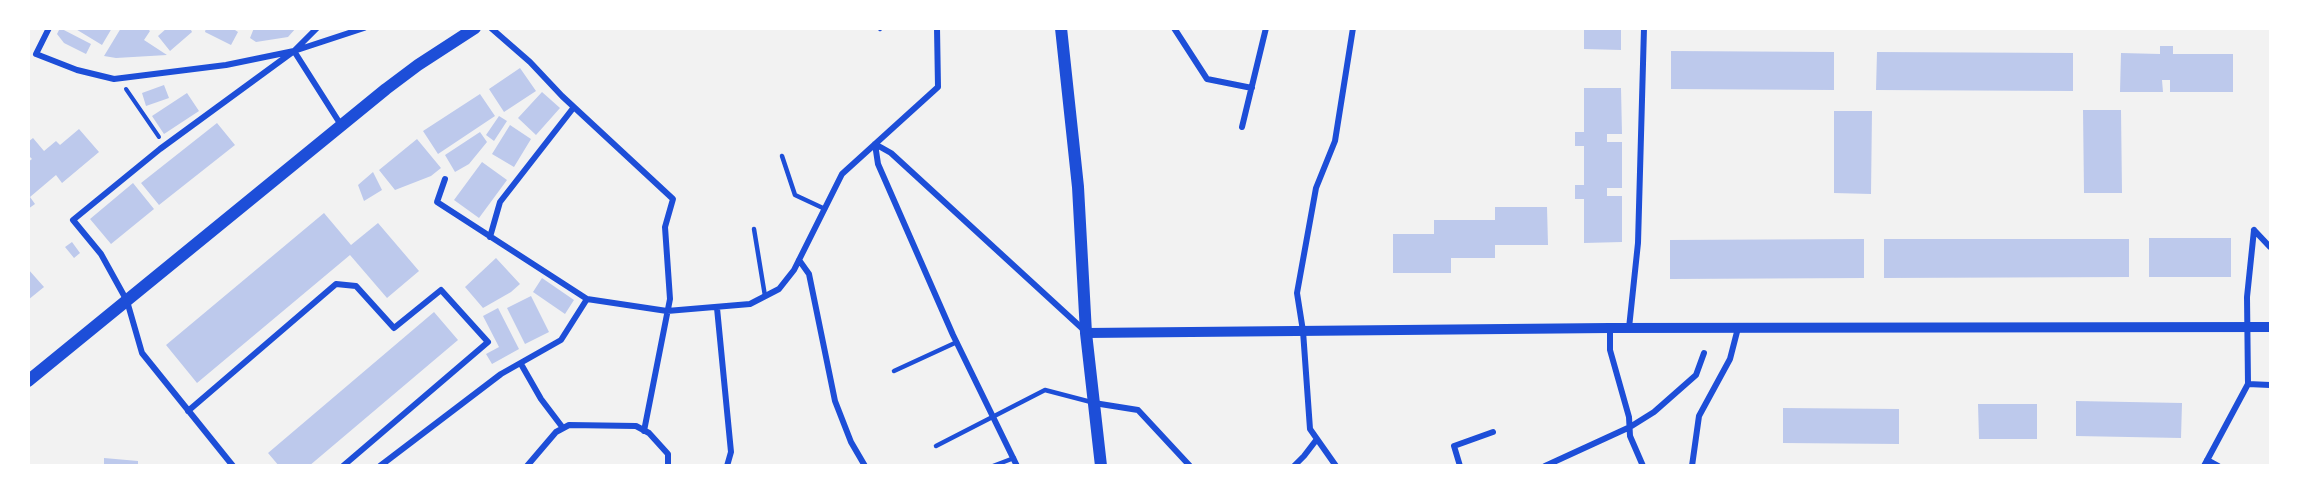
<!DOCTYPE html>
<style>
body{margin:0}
#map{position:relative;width:2299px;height:494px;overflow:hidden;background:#f2f2f2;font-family:Manrope,sans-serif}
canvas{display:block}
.frame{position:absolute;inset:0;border:30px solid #fff;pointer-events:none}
</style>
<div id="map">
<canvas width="2299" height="494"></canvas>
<div class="frame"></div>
</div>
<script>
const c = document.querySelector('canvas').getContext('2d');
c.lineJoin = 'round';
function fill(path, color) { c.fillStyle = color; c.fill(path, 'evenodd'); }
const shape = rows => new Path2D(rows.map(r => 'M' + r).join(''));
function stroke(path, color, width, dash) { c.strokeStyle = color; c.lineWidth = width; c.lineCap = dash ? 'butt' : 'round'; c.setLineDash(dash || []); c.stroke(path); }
fill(shape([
 [60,28,91,44,86,54,64,43,57,34],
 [74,28,112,28,102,45],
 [121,28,147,28,150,31,144,40,167,55,116,58,104,56],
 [167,28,190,28,192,32,170,51,158,36],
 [206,28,232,28,238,32,231,45,205,32],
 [254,28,296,28,288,37,256,42,250,38],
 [1584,28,1621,28,1621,50,1584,49],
 [2160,46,2173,46,2173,54,2233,54,2233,92,2170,92,2170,80,2162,80,2163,92,2120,92,2121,53,2160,54],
 [1671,51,1834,52,1834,90,1671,89],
 [1877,52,2073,53,2073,91,1876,90],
 [520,68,536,91,504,112,489,89],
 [164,85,169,98,146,106,142,93],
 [1584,88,1621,88,1622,134,1607,134,1607,142,1622,142,1622,188,1607,188,1607,196,1622,196,1622,242,1584,243,1584,199,1575,199,1575,185,1584,185,1584,146,1575,146,1575,132,1584,132],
 [542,92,560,108,536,135,518,118],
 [187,93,199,111,164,134,152,116],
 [480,94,495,116,438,154,423,131],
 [2083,110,2121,110,2122,193,2084,193],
 [1834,111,1872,111,1871,194,1834,193],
 [499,116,507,121,494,141,486,135],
 [217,123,235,145,159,205,141,183],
 [510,125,531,139,514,167,492,154],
 [79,129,99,152,62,183,56,175,30,197,35,204,28,209,28,162,32,159,28,155,28,142,33,138,44,151,56,141,60,145],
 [480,132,487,142,469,164,455,172,445,155],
 [417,139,441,168,431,176,395,190,379,170],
 [482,162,507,180,479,218,454,200],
 [373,172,382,190,364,201,358,185],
 [133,183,154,209,111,244,90,219],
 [1495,207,1547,207,1548,245,1495,245,1495,258,1451,258,1451,273,1393,273,1393,234,1434,234,1434,220,1495,220],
 [324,213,351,245,378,223,419,271,387,298,350,255,197,383,166,345],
 [2149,238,2231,238,2231,277,2149,277],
 [1864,239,1864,278,1670,279,1670,240],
 [1884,239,2129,239,2129,277,1884,278],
 [72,242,80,253,74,258,65,247],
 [496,258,520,284,511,292,483,308,465,287],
 [28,269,44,287,28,300],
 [542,278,574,300,565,314,533,292],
 [531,296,549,332,525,344,507,308],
 [498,308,519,349,492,364,486,354,499,347,483,316],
 [434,312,458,340,309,466,279,466,268,453],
 [2076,401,2182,403,2181,438,2076,436],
 [1978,404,2037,404,2037,439,1979,439],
 [1783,408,1899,409,1899,444,1783,443],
 [104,458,138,461,138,466,104,466]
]), '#bdc9ec');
stroke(shape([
 [126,89,159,137]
]), '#1d4ed8', 4);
stroke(shape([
 [880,29,881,28],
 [782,156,795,195,825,209],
 [754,229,765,296],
 [894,371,957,342],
 [936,446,1045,390,1091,402],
 [993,466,1014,458]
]), '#1d4ed8', 4.5);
stroke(shape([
 [49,28,36,54,77,70,114,79,226,65,294,51,364,28],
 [491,28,530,62,562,96,673,199,665,227,670,299,644,431],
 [1174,28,1207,79,1252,88],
 [294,51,341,125],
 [1242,127,1266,28],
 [875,144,878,164,953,335,1017,466],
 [875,144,891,153,1085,331],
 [445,179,437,202,587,299,667,311,750,304,779,289,794,270,842,174,938,87,937,28],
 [2254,230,2270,247],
 [490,237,500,202,574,107],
 [799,260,809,274,835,401,851,442,865,466],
 [717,308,731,452,727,466],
 [1610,328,1610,350,1629,417,1630,436,1643,466],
 [1629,328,1638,243,1644,28],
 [521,364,541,399,563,428],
 [2248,384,2270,385],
 [1094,403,1138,410,1190,466],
 [188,411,336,284,356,286,394,328,441,290,488,342,343,466],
 [2207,460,2218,466],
 [233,466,142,353,127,301,101,254,73,220,160,149,294,51,317,28],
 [380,466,501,374,561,340,587,299],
 [527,466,556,432,569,425,636,426,649,433,668,454,668,466],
 [1294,466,1304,456,1317,439],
 [1336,466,1310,429,1303,331,1297,293,1316,188,1335,141,1353,28],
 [1460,466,1454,446,1493,432],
 [1545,466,1630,427,1654,412,1696,375,1704,353],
 [1692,466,1699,416,1730,359,1738,328],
 [2204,466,2248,384,2247,297,2254,230]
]), '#1d4ed8', 6);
stroke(shape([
 [1086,333,1610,328,2270,327]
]), '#1d4ed8', 10);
stroke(shape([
 [1061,28,1078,187,1086,333,1101,466],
 [28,381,386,89,418,65,475,28]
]), '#1d4ed8', 12);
</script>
